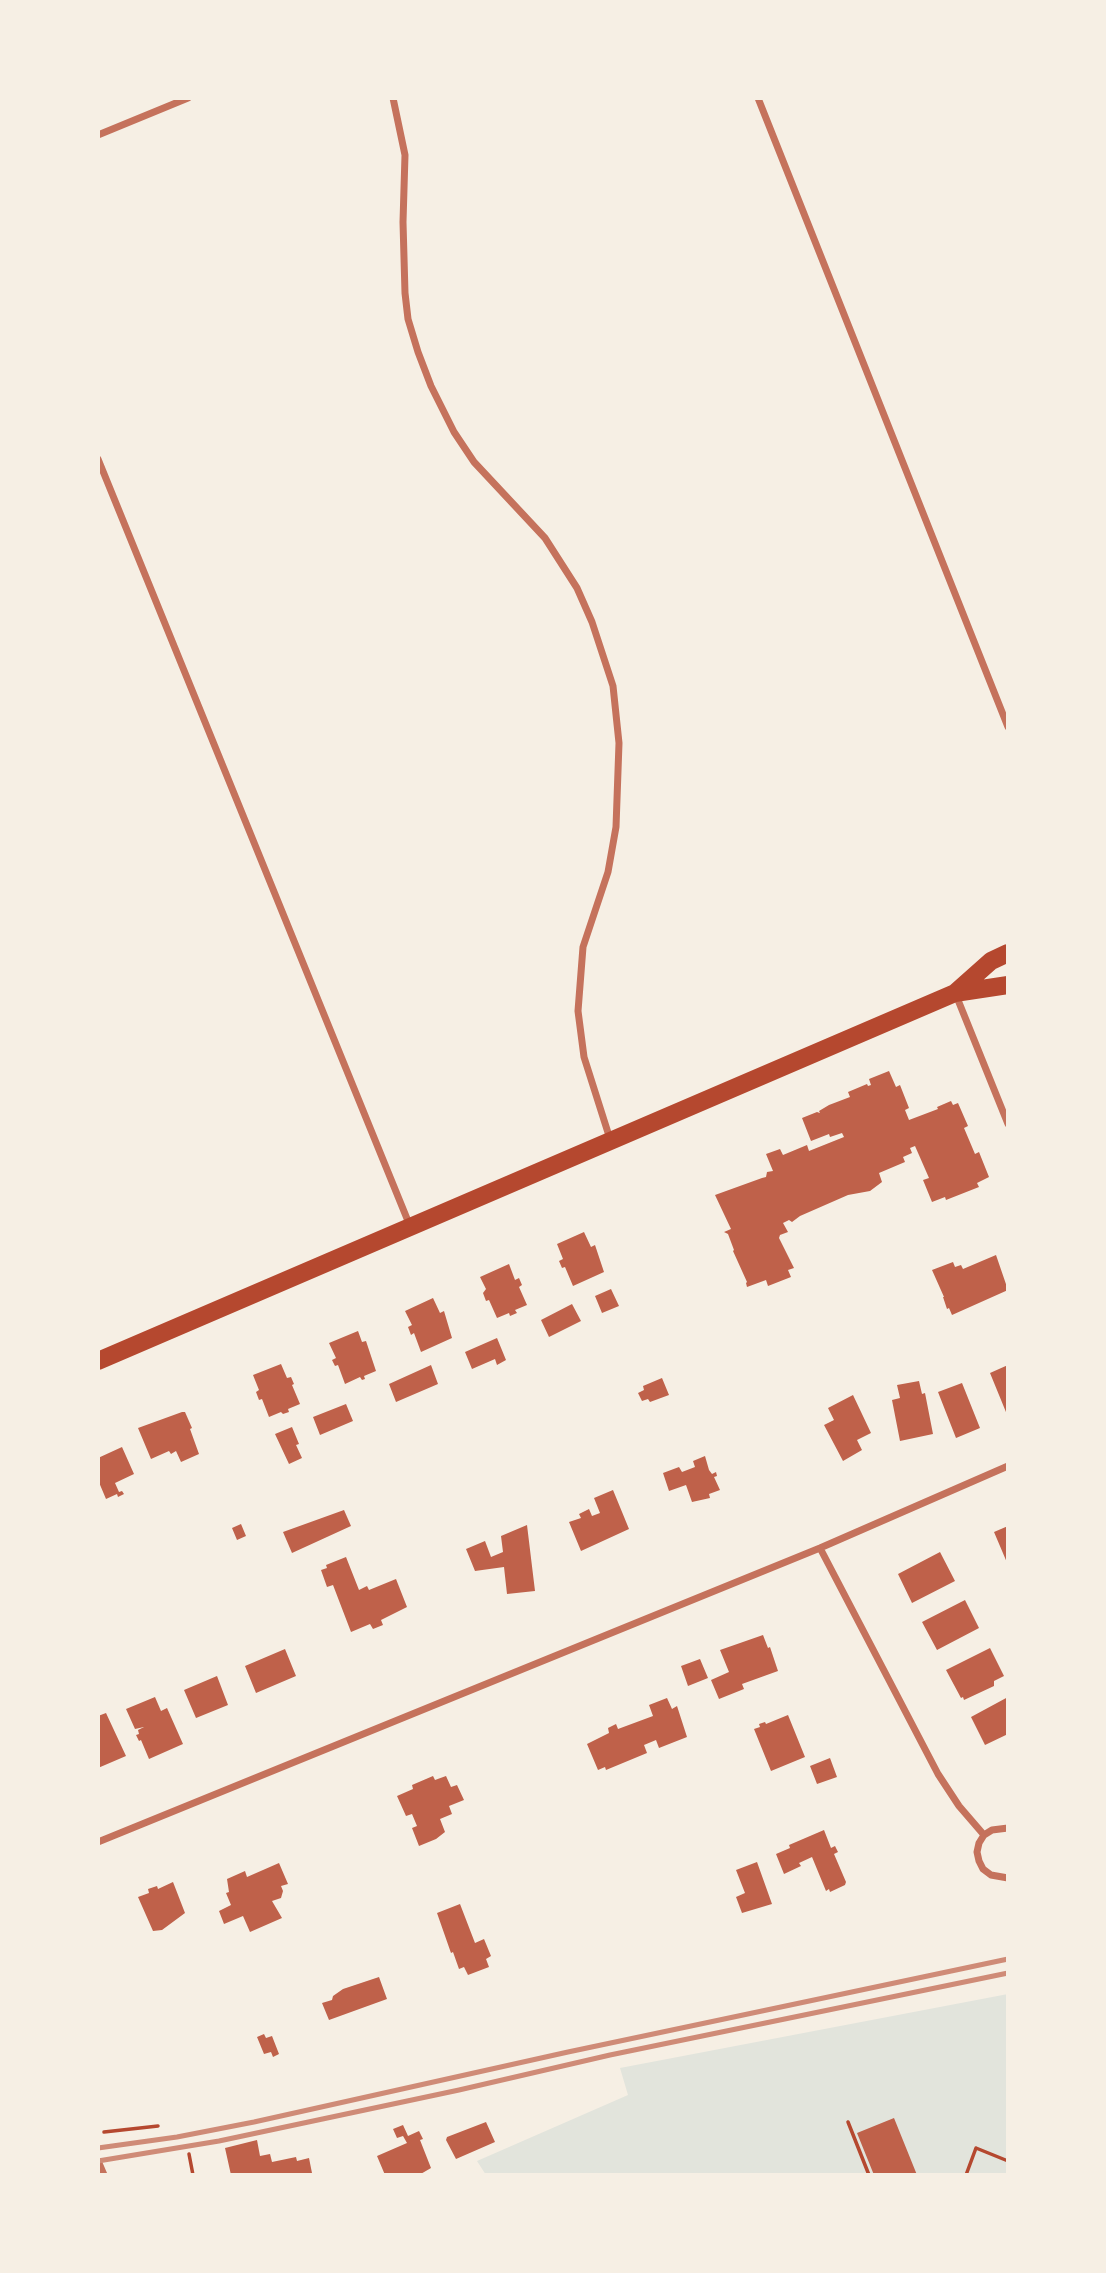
<!DOCTYPE html>
<style>
body{margin:0}
#map{position:relative;width:1106px;height:2273px;overflow:hidden;background:#f6efe4;font-family:Roboto,sans-serif}
canvas{display:block}
.frame{position:absolute;inset:0;border:100px solid #f6efe4;pointer-events:none}
</style>
<div id="map">
<canvas width="1106" height="2273"></canvas>
<div class="frame"></div>
</div>
<script>
const c = document.querySelector('canvas').getContext('2d');
c.lineJoin = 'round';
function fill(path, color) { c.fillStyle = color; c.fill(path, 'evenodd'); }
const shape = rows => new Path2D(rows.map(r => 'M' + r).join(''));
function stroke(path, color, width, dash) { c.strokeStyle = color; c.lineWidth = width; c.lineCap = dash ? 'butt' : 'round'; c.setLineDash(dash || []); c.stroke(path); }
fill(shape([
 [1008,1994,1008,2175,486,2175,477,2161,628,2095,620,2068]
]), '#e2e4dc');
fill(shape([
 [889,1071,896,1087,900,1085,909,1108,905,1110,909,1120,938,1109,937,1107,951,1101,953,1105,958,1103,968,1126,964,1128,975,1154,979,1152,989,1177,977,1183,979,1187,946,1200,945,1197,932,1202,923,1180,929,1178,915,1146,910,1148,912,1153,903,1157,905,1162,879,1173,882,1182,870,1191,848,1195,800,1216,792,1222,789,1220,783,1223,788,1232,780,1235,779,1238,794,1268,788,1270,791,1277,768,1286,766,1280,747,1287,746,1283,747,1282,733,1251,734,1250,728,1234,724,1232,731,1229,715,1195,762,1178,766,1177,767,1172,773,1171,766,1154,780,1149,783,1155,807,1145,809,1151,844,1137,842,1133,830,1137,829,1134,811,1141,802,1118,817,1112,820,1113,819,1111,829,1105,850,1097,848,1092,867,1084,868,1086,871,1085,869,1079],
 [584,1232,591,1247,595,1245,604,1272,573,1286,565,1267,562,1268,559,1261,563,1259,557,1244],
 [996,1255,1008,1290,952,1315,949,1308,947,1309,943,1297,944,1297,932,1270,953,1262,955,1267,961,1265,963,1269],
 [509,1264,515,1280,519,1278,522,1285,519,1287,527,1305,515,1310,517,1313,510,1316,509,1313,497,1318,489,1300,486,1301,483,1293,486,1289,480,1277],
 [611,1289,619,1306,602,1313,595,1296],
 [433,1298,440,1313,444,1311,452,1338,421,1352,414,1333,411,1335,408,1327,412,1325,405,1311],
 [572,1304,581,1321,549,1337,541,1320],
 [358,1331,362,1342,366,1341,376,1371,364,1376,365,1379,362,1380,360,1377,345,1384,338,1365,335,1366,332,1360,336,1358,329,1343],
 [497,1338,506,1360,497,1365,495,1359,472,1369,465,1352],
 [281,1364,287,1378,291,1377,294,1384,292,1385,300,1404,288,1409,289,1412,283,1414,281,1412,269,1417,262,1399,259,1400,256,1392,259,1390,253,1375],
 [431,1365,438,1384,396,1402,389,1384],
 [1008,1365,1008,1417,990,1373],
 [662,1378,669,1395,650,1402,648,1399,642,1401,638,1393,644,1390,643,1386],
 [919,1381,922,1394,925,1393,933,1434,900,1441,892,1400,900,1398,897,1385],
 [962,1383,980,1428,956,1438,938,1392],
 [853,1395,871,1433,857,1440,862,1450,843,1461,824,1425,834,1420,828,1408],
 [346,1404,353,1421,320,1435,313,1417],
 [182,1412,185,1412,192,1428,190,1429,199,1454,181,1462,176,1451,171,1454,169,1451,151,1459,138,1428],
 [292,1427,299,1444,296,1445,302,1458,289,1464,275,1434],
 [122,1447,134,1474,115,1483,119,1492,122,1491,124,1494,118,1497,117,1494,106,1499,98,1480,98,1458],
 [705,1456,709,1470,712,1474,716,1472,717,1476,714,1477,720,1490,709,1494,710,1498,692,1502,686,1485,669,1491,663,1473,679,1467,682,1472,695,1467,693,1461],
 [613,1490,629,1529,581,1551,569,1522,581,1518,579,1514,589,1509,592,1516,600,1513,594,1498],
 [344,1510,351,1526,292,1553,283,1532],
 [241,1524,246,1536,237,1540,232,1528],
 [527,1525,535,1591,507,1594,504,1567,475,1571,466,1549,485,1541,491,1557,503,1552,501,1536],
 [1008,1526,1008,1565,994,1532],
 [940,1552,955,1581,912,1603,898,1574],
 [346,1557,359,1590,367,1586,369,1590,396,1579,407,1607,381,1620,383,1625,373,1629,370,1624,351,1632,333,1585,327,1587,321,1570,327,1568,326,1565],
 [965,1600,979,1628,937,1650,922,1622],
 [763,1635,768,1648,770,1647,778,1671,742,1684,744,1689,719,1699,711,1680,729,1672,720,1650],
 [990,1648,1004,1676,994,1681,994,1686,964,1700,963,1697,961,1698,946,1670],
 [285,1649,296,1676,256,1693,245,1666],
 [700,1659,708,1678,688,1686,681,1666],
 [217,1676,228,1705,196,1718,184,1690],
 [155,1697,161,1711,167,1708,183,1744,149,1759,141,1740,139,1741,136,1735,139,1734,138,1730,144,1727,135,1729,126,1709],
 [1008,1697,1008,1734,985,1745,971,1717],
 [667,1698,672,1709,677,1706,687,1737,659,1748,656,1740,644,1745,647,1753,606,1770,605,1767,598,1770,587,1744,609,1733,608,1728,616,1724,618,1729,653,1716,649,1705],
 [106,1713,126,1756,98,1768,98,1716],
 [788,1715,805,1757,771,1771,754,1729,760,1727,759,1724,765,1722,766,1724],
 [830,1758,837,1777,817,1784,810,1766],
 [433,1776,435,1780,446,1776,451,1787,457,1785,464,1800,449,1806,452,1814,440,1819,445,1832,436,1839,419,1846,412,1828,417,1826,412,1814,406,1816,397,1796,413,1789,412,1785],
 [824,1830,831,1848,835,1846,838,1852,834,1854,846,1882,845,1885,830,1892,829,1889,826,1891,812,1857,799,1863,801,1866,784,1874,776,1854,790,1848,789,1845],
 [757,1862,772,1904,742,1913,736,1897,745,1893,736,1870],
 [279,1863,288,1884,281,1886,283,1891,281,1898,272,1901,282,1918,250,1932,243,1916,224,1924,219,1911,231,1905,226,1893,229,1892,227,1879,245,1871,247,1877],
 [173,1882,185,1913,162,1930,153,1931,138,1897,149,1893,148,1889,157,1886,158,1889],
 [460,1904,475,1943,484,1939,491,1956,486,1959,489,1967,468,1975,464,1967,459,1969,453,1952,451,1953,437,1913],
 [379,1977,387,1999,329,2020,322,2003,332,2000,333,1996,343,1989],
 [264,2034,266,2038,272,2036,279,2054,273,2057,271,2052,264,2054,257,2037],
 [894,2118,917,2175,874,2175,857,2133],
 [486,2122,495,2142,456,2159,446,2140,447,2137],
 [403,2125,408,2136,419,2131,423,2139,420,2140,431,2168,419,2175,385,2175,377,2156,407,2143,403,2136,397,2138,393,2129],
 [257,2140,260,2156,270,2154,272,2162,296,2157,297,2161,309,2158,312,2173,231,2175,225,2148]
]), '#bf614a');
stroke(shape([
 [848,2122,869,2175],
 [104,2132,158,2126],
 [189,2154,193,2175],
 [966,2175,976,2148,1008,2161]
]), '#b5482f', 3.5);
stroke(shape([
 [393,98,405,155,403,222,405,293,408,319,418,352,431,386,454,432,474,462,545,538,577,588,592,622,613,686,619,743,616,827,608,872,583,947,578,1011,584,1057,610,1139],
 [758,98,1008,727],
 [98,135,188,98],
 [98,459,410,1226],
 [956,995,1008,1124],
 [820,1548,938,1774,959,1806,984,1835],
 [1008,1828,992,1830,984,1835,979,1843,977,1852,979,1861,983,1869,991,1875,1008,1878],
 [98,1842,820,1548,1008,1466],
 [98,2161,104,2175]
]), '#c5725c', 7);
stroke(shape([
 [955,993,991,961,1008,953],
 [98,1361,955,993,1008,985]
]), '#b5482f', 18);
stroke(shape([
 [98,2148,177,2137,254,2122,568,2052,1008,1959],
 [98,2161,219,2141,459,2090,610,2055,1008,1973]
]), '#cf8b77', 5);
</script>
